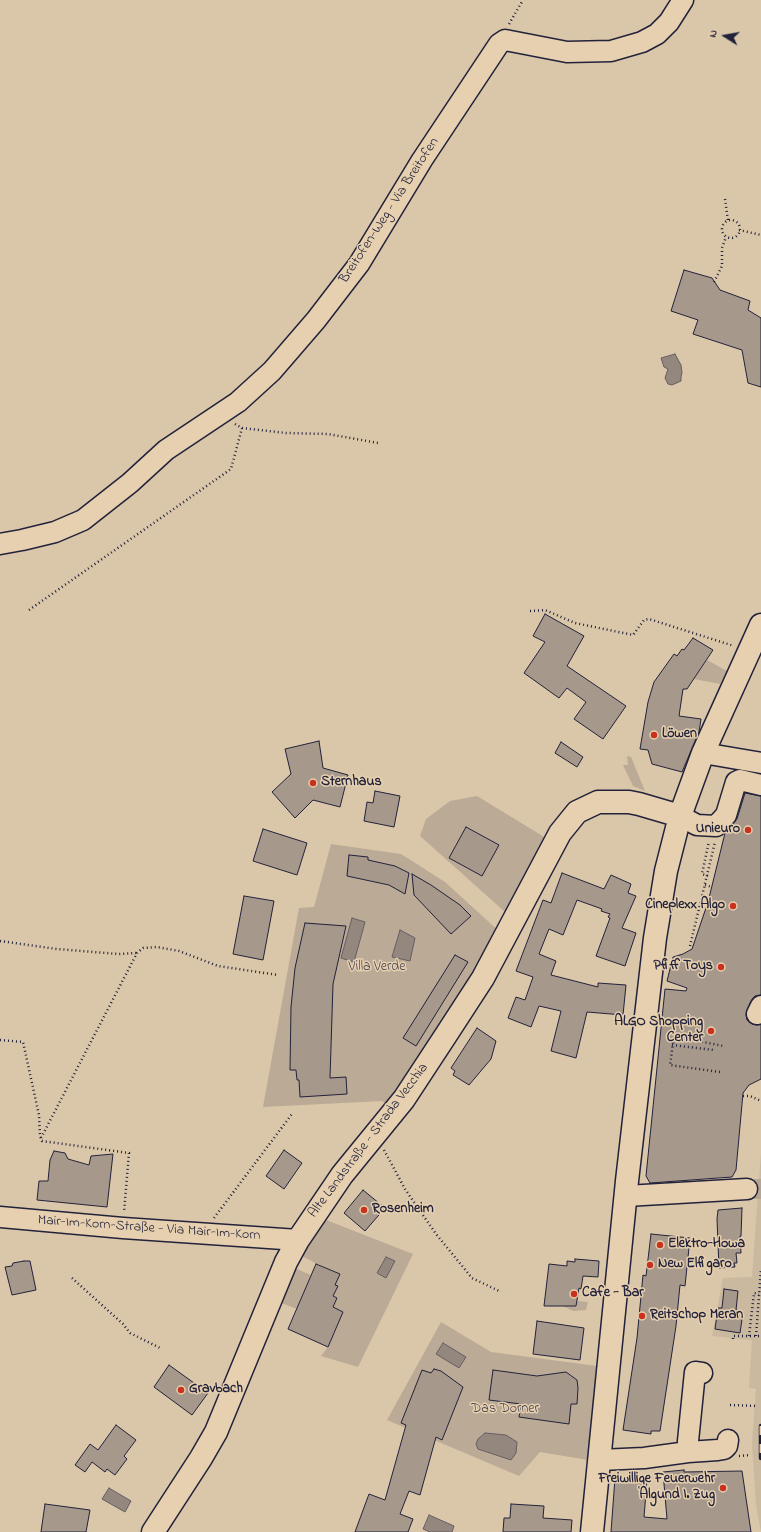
<!DOCTYPE html>
<meta charset="utf-8">
<style>
body{margin:0}
#map{position:relative;width:761px;height:1532px;overflow:hidden;background:#dac6a8;font-family:"Indie Flower",sans-serif}
canvas{display:block}
.north{position:absolute;left:705px;top:16px;width:40px;height:40px;-webkit-text-stroke:3px #e6d0af;paint-order:stroke;rotate:281deg;font-size:11px;font-weight:700;line-height:16px;text-align:center;color:#22223b}
.north::after{content:'';display:block;margin:auto;width:14px;height:18px;background:#22223b;clip-path:polygon(50% 0,100% 100%,50% 72%,0 100%)}
</style>
<div id="map">
<canvas width="761" height="1532"></canvas>
<div class="north">N</div>
</div>
<script>
const c = document.querySelector('canvas').getContext('2d');
c.lineJoin = 'round';
function fill(path, color) { c.fillStyle = color; c.fill(path, 'evenodd'); }
const shape = rows => new Path2D(rows.map(r => 'M' + r).join(''));
function stroke(path, color, width, dash) { c.strokeStyle = color; c.lineWidth = width; c.lineCap = dash ? 'butt' : 'round'; c.setLineDash(dash || []); c.stroke(path); }
function write(font, color, halo, rows, align = 'center') {
  c.font = font + ' "Indie Flower",sans-serif'; c.lineWidth = 3; c.setLineDash([]); c.textBaseline = 'middle'; c.strokeStyle = halo; c.fillStyle = color; for (const [text, x, y, turn = 0] of rows) {
    c.save(); c.translate(x, y); c.rotate((+turn || 0) * Math.PI / 180); c.textAlign = isNaN(turn) ? turn : align; if (halo) c.strokeText(text, 0, 0); c.fillText(text, 0, 0); c.restore();
  }
}
fill(shape([
 [761,1153,761,1532,756,1505,752,1443,756,1389,749,1388,752,1340,712,1336,723,1278,752,1277]
]), '#cab89f');
fill(shape([
 [707,660,727,671,720,684,694,679],
 [627,756,631,757,645,791,633,786,623,765,628,765],
 [477,796,554,843,514,920,420,836,426,819,450,801],
 [331,844,401,854,445,882,501,933,391,1107,382,1101,263,1107,299,908,314,907],
 [321,1218,413,1254,358,1367,321,1356,328,1347,343,1312,333,1307,337,1298,333,1296,338,1286,335,1285,339,1275,298,1254],
 [292,1267,311,1275,297,1309,279,1302],
 [577,1301,588,1302,586,1310,573,1311,563,1306,576,1306],
 [441,1322,491,1352,597,1366,588,1460,540,1452,519,1476,387,1420]
]), '#bbaa96');
const water = shape([
 [675,354,681,365,682,373,681,377,681,381,672,385,668,384,665,378,668,369,664,367,661,358,675,354],
 [352,918,365,922,354,962,341,958,352,918],
 [400,930,415,938,410,961,392,957,400,930],
 [386,1257,395,1261,386,1278,377,1273,386,1257],
 [443,1343,466,1357,459,1368,436,1354,443,1343],
 [485,1433,506,1435,517,1442,516,1453,511,1460,478,1449,476,1444,478,1439,485,1433],
 [109,1488,131,1501,125,1512,102,1499,109,1488],
 [429,1515,454,1526,452,1532,430,1532,423,1529,429,1515]
]);
fill(water, '#94877e');
stroke(water, '#665f63', 1);
const building = shape([
 [684,270,712,278,720,290,750,301,748,310,761,318,761,387,748,383,742,350,693,334,698,320,671,311,684,270],
 [545,614,584,636,567,666,626,706,603,739,574,719,586,702,567,688,559,698,524,673,545,642,533,636,545,614],
 [693,638,713,650,687,689,683,689,679,716,701,719,699,732,682,772,652,764,648,750,640,749,648,702,654,682,674,654,677,656,682,649,684,650,693,638],
 [319,741,323,768,348,775,340,807,313,800,295,818,272,792,291,774,285,749,319,741],
 [561,742,583,757,577,767,555,753,561,742],
 [375,791,400,796,394,827,364,821,367,802,373,803,375,791],
 [745,793,761,796,761,995,755,996,751,1001,746,1014,747,1020,752,1024,757,1025,761,1024,761,1079,749,1085,743,1093,736,1170,732,1177,650,1183,646,1176,665,989,686,991,687,988,667,981,673,957,683,954,692,949,708,902,725,833,737,819,745,793],
 [466,827,499,845,482,876,449,858,466,827],
 [263,829,307,843,297,875,253,861,263,829],
 [349,855,368,857,368,860,395,866,409,873,405,894,389,885,347,876,349,855],
 [562,873,604,889,611,875,631,884,628,893,636,896,622,928,636,933,625,966,596,956,610,918,608,917,610,914,601,911,602,909,577,900,563,935,549,929,539,954,556,961,551,975,598,987,598,983,626,985,623,1015,587,1012,576,1058,551,1051,561,1011,539,1006,531,1027,508,1018,516,997,525,1000,533,977,516,971,543,900,551,903,562,873],
 [412,874,431,885,460,905,471,916,451,934,414,895,412,874],
 [244,896,274,901,263,960,233,954,244,896],
 [305,923,346,926,333,984,330,1078,346,1077,347,1094,300,1097,299,1080,297,1080,296,1070,290,1070,291,1007,295,968,305,923],
 [455,955,468,962,416,1046,403,1038,455,955],
 [477,1028,496,1041,491,1059,469,1085,453,1075,455,1071,451,1068,477,1028],
 [284,1150,302,1163,284,1189,266,1176,284,1150],
 [54,1151,65,1153,68,1159,89,1165,91,1156,113,1154,107,1207,37,1200,39,1181,48,1181,50,1160,54,1151],
 [363,1190,385,1208,365,1231,344,1213,363,1190],
 [742,1208,741,1236,740,1236,741,1253,736,1253,737,1263,734,1263,735,1267,719,1268,717,1219,718,1210,742,1208],
 [651,1234,690,1238,685,1286,680,1285,676,1326,660,1431,651,1431,651,1434,623,1430,637,1338,643,1275,646,1276,651,1234],
 [575,1259,599,1261,598,1277,583,1276,581,1289,579,1288,576,1306,544,1306,549,1264,567,1266,567,1261,575,1262,575,1259],
 [24,1261,30,1261,36,1290,12,1295,5,1267,12,1266,13,1263,24,1261],
 [316,1264,340,1274,335,1285,338,1286,333,1296,337,1298,333,1307,343,1312,328,1347,288,1329,316,1264],
 [724,1289,738,1291,736,1310,743,1312,740,1333,715,1329,718,1308,722,1308,724,1289],
 [537,1321,584,1328,580,1360,533,1354,537,1321],
 [169,1365,208,1393,192,1415,154,1387,169,1365],
 [434,1369,441,1371,463,1387,442,1440,436,1437,420,1495,409,1491,400,1514,413,1519,408,1532,355,1532,369,1494,385,1500,406,1425,401,1423,422,1370,431,1373,434,1369],
 [493,1370,537,1376,566,1372,577,1380,578,1388,577,1404,571,1404,569,1424,519,1417,521,1404,489,1400,493,1370],
 [116,1425,136,1440,124,1456,127,1459,115,1475,107,1469,105,1472,92,1462,85,1472,75,1465,90,1444,98,1450,116,1425],
 [684,1470,684,1472,742,1471,751,1532,611,1532,615,1478,647,1480,644,1517,667,1519,663,1472,684,1470],
 [45,1504,90,1510,86,1532,41,1532,45,1504],
 [511,1504,544,1506,543,1518,572,1520,571,1532,503,1532,504,1518,510,1518,511,1504]
]);
fill(building, '#a6988a');
stroke(building, '#22223b', 1);
stroke(shape([
 [747,1189,761,1189]
]), '#b5a592', 20, [20, 10]);
const minor = shape([
 [0,544,22,540,55,532,83,520,130,483,166,450,238,402,272,371,316,320,359,264,422,160,499,44,505,40,567,52,611,51,642,42,657,34,669,22,683,0],
 [703,753,761,763],
 [680,816,697,825,716,826,726,815,736,782,740,780,761,785],
 [757,1014,761,1006],
 [626,1196,747,1189],
 [0,1217,123,1228,298,1240],
 [688,1452,688,1441,695,1372,702,1373],
 [600,1460,644,1458,688,1452,718,1450,724,1449,727,1446,728,1440]
]);
const major = shape([
 [153,1532,201,1458,216,1432,286,1262,298,1240,342,1175,404,1099,446,1035,483,978,560,833,577,812,598,802,629,802,639,804,680,816],
 [592,1532,627,1181,655,938,666,871,680,816,703,753,761,625]
]);
stroke(minor, '#22223b', 23);
stroke(major, '#22223b', 25);
stroke(shape([
 [509,24,523,0],
 [725,199,728,221],
 '722 229a9 9 0 1 1 18 0a9 9 0 1 1-18 0Z',
 [739,230,761,235],
 [714,282,722,266,722,248,726,237],
 [235,424,242,428,286,433,328,434,378,443],
 [29,610,231,469,242,428],
 [530,611,545,610,575,623,633,635,644,620,649,619,734,646],
 [708,876,702,874,709,841],
 [705,885,712,887],
 [0,941,57,949,118,954,137,953],
 [690,946,715,842],
 [0,1040,23,1042,39,1115,40,1136,42,1141,129,1153,124,1212],
 [672,1045,714,1050],
 [720,1072,670,1065,674,1036,723,1046],
 [743,1096,750,1096,761,1101],
 [41,1138,137,953,143,948,157,947,179,951,218,966,278,975],
 [384,1150,405,1189,436,1234,472,1278,499,1291],
 [214,1218,292,1114],
 [72,1278,123,1324,130,1333,160,1348],
 [749,1336,754,1293,759,1294],
 [756,1336,761,1269],
 [733,1339,733,1336,761,1336],
 [730,1405,758,1406],
 [739,1456,750,1455]
]), '#22223b', 2.5, [1, 3]);
stroke(minor, '#e6d0af', 20);
stroke(major, '#e6d0af', 22);
const rail = shape([
 [761,1426,761,1458]
]);
stroke(rail, '#22223b', 4.5);
stroke(rail, '#e6d0af', 3, [9]);
for (const [x, y, r, color] of [
 [654,735,4,"#c8321e"],
 [313,783,4,"#c8321e"],
 [748,830,4,"#c8321e"],
 [733,906,4,"#c8321e"],
 [721,967,4,"#c8321e"],
 [711,1031,4,"#c8321e"],
 [364,1210,4,"#c8321e"],
 [660,1245,4,"#c8321e"],
 [650,1265,4,"#c8321e"],
 [574,1294,4,"#c8321e"],
 [642,1316,4,"#c8321e"],
 [181,1390,4,"#c8321e"],
 [723,1488,4,"#c8321e"]
]) { const dot = new Path2D(); dot.arc(x, y, r, 0, 2 * Math.PI); c.fillStyle = color; c.fill(dot); stroke(dot, '#e6d0af', 1.5); }
write('14px', '#22223b', '#e6d0af', [
 ["Breitofen-Weg - Via Breitofen",390,211,-57],
 ["Alte Landstraße - Strada Vecchia",369,1141,-53],
 ["Mair-Im-Korn-Straße - Via Mair-Im-Korn",149,1229,4]
]);
write('bold 14px', '#22223b', '#e6d0af', [
 ["Löwen",662,735],
 ["Sternhaus",321,783],
 ["Unieuro",740,830,"right"],
 ["Cineplexx Algo",725,906,"right"],
 ["Pfiff Toys",713,967,"right"],
 ["ALGO Shopping",703,1023,"right"],
 ["Center",703,1039,"right"],
 ["Rosenheim",372,1210],
 ["Elektro-Howa",668,1245],
 ["New Elfigaro",658,1265],
 ["Cafe - Bar",582,1294],
 ["Reitschop Meran",650,1316],
 ["Gravbach",189,1390],
 ["Freiwillige Feuerwehr",715,1480,"right"],
 ["Algund I. Zug",715,1496,"right"]
], 'left');
write('14px', '#413d4d', '#e6d0af', [
 ["Villa Verde",377,968],
 ["Das Dorner",505,1410]
]);
</script>
